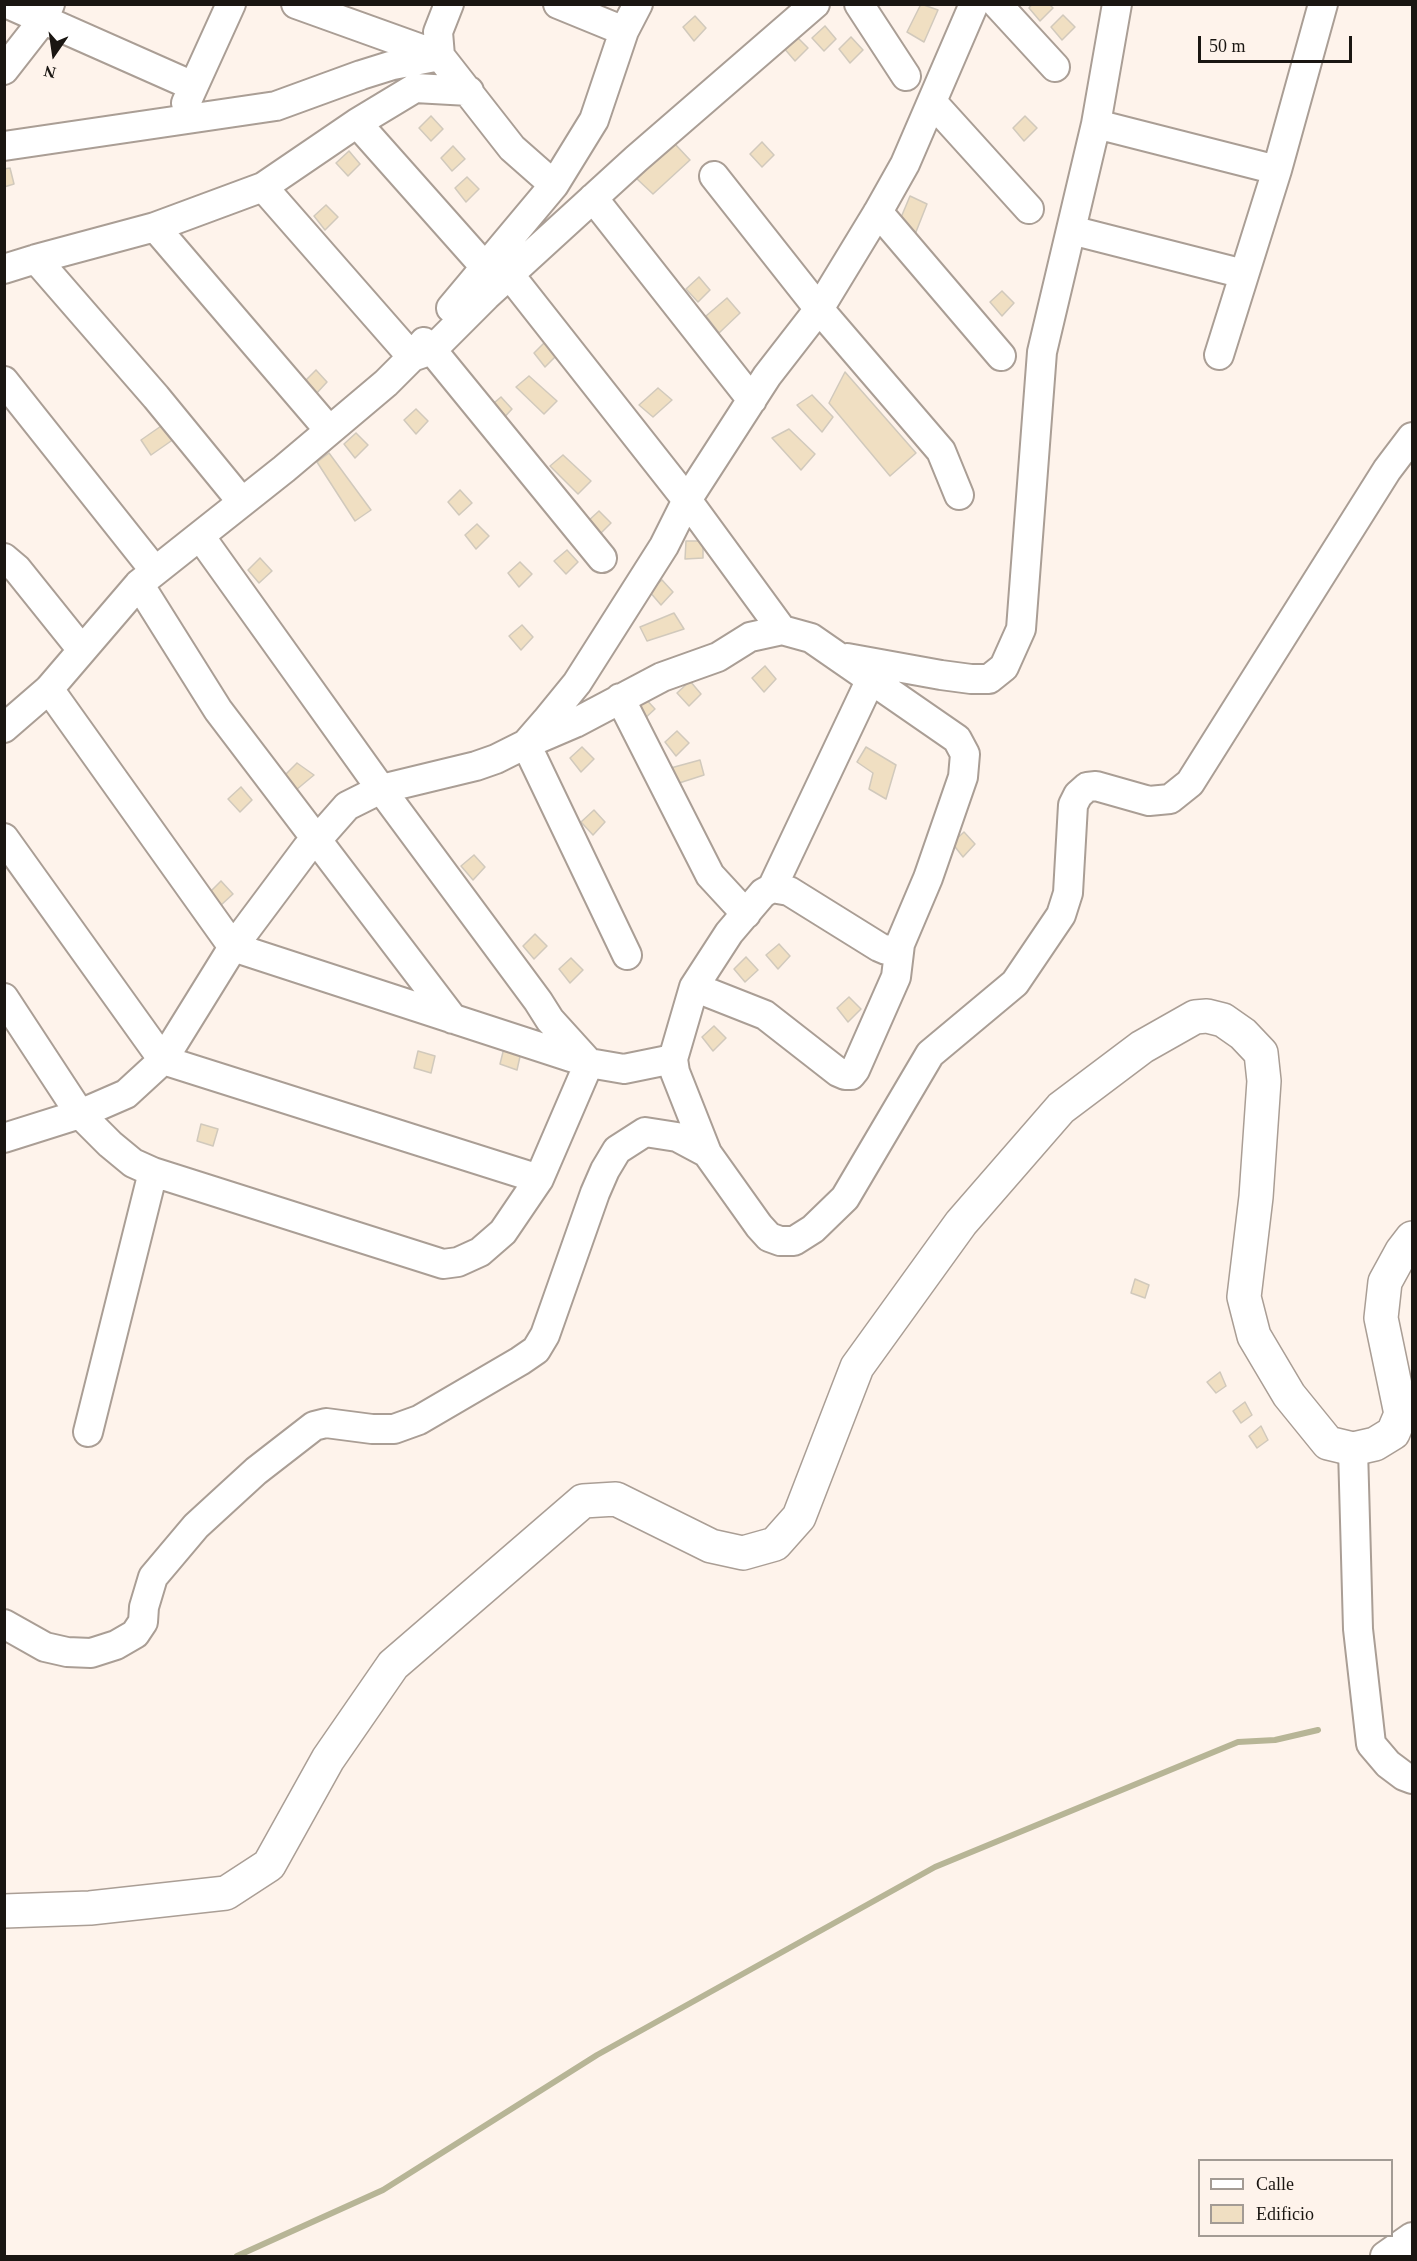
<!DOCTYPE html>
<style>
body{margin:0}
#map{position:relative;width:1417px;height:2261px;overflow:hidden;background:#fef3eb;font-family:"Times New Roman",serif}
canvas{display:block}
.frame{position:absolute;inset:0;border:6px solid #1a1612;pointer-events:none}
.legend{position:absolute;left:1198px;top:2159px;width:195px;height:78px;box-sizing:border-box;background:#fef3eb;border:2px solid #a39b94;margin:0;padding:8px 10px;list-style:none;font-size:18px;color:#1a1612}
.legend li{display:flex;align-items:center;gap:12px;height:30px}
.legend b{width:30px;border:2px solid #a39b94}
.north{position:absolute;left:24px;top:24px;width:60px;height:60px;-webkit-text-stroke:4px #fef3eb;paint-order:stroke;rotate:193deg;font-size:16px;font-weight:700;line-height:24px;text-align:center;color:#1a1612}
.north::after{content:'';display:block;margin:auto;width:21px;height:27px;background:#1a1612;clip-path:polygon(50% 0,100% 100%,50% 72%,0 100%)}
.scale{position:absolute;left:1198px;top:36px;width:154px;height:27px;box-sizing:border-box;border:3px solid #1a1612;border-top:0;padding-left:8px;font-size:18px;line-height:21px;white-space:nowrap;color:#1a1612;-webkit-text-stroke:4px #fef3eb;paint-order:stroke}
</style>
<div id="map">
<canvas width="1417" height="2261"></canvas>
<div class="frame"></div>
<ul class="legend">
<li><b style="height:8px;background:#fff"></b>Calle</li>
<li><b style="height:16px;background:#f0dfc2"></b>Edificio</li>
</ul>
<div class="north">N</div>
<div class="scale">50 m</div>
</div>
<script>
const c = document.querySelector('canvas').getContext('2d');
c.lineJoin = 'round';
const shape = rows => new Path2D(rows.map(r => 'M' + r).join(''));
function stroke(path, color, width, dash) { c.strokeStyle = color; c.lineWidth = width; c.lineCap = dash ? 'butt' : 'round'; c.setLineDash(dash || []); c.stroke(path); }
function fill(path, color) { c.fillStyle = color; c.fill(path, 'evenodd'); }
stroke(shape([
 [237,2256,383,2190,597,2055,935,1867,1238,1742,1275,1740,1318,1730]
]), '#b7b596', 6);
const building = shape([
 [921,4,938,10,924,42,907,32,921,4],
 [1032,4,1049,4,1053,8,1040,21,1029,8,1032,4],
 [1063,15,1075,27,1062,40,1051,27,1063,15],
 [695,16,706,28,694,41,683,27,695,16],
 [825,26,836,39,824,51,812,38,825,26],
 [796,36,808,48,795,61,783,47,796,36],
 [851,37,863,50,850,63,839,49,851,37],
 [431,116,443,129,431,141,419,128,431,116],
 [1025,116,1037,128,1024,141,1013,128,1025,116],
 [762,142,774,155,762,167,750,154,762,142],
 [674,143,690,160,653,194,636,178,674,143],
 [453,146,465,159,452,171,441,158,453,146],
 [349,151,360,164,348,176,336,163,349,151],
 [10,168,14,184,4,187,4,169,10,168],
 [467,177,479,189,466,202,455,188,467,177],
 [910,196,927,204,914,237,897,227,910,196],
 [326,205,338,217,325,230,314,216,326,205],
 [699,277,710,290,698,302,686,289,699,277],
 [1002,291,1014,303,1002,316,990,302,1002,291],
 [727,298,740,313,719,333,706,316,727,298],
 [546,341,558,354,545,367,534,353,546,341],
 [316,370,327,382,315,395,304,382,316,370],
 [845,372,916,453,890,476,829,403,845,372],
 [529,376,557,401,544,414,516,387,529,376],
 [658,388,672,400,653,417,639,405,658,388],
 [812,395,833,417,822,432,797,405,812,395],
 [501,397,512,409,500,422,488,408,501,397],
 [416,409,428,421,416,434,404,420,416,409],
 [164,424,174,439,151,455,141,440,164,424],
 [789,429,815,454,801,470,772,438,789,429],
 [356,433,368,445,355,458,344,444,356,433],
 [329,453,371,510,355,521,317,462,329,453],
 [563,455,591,481,578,494,550,466,563,455],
 [460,490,472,503,459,515,448,502,460,490],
 [599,511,611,523,598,536,587,522,599,511],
 [477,524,489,536,476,549,465,535,477,524],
 [686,541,703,541,703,558,685,559,686,541],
 [567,550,578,562,566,574,554,561,567,550],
 [260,558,272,571,259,583,248,570,260,558],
 [520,562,532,574,519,587,508,573,520,562],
 [662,580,673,592,661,605,649,591,662,580],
 [674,613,684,629,647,641,640,627,674,613],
 [522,625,533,637,521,650,509,636,522,625],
 [765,666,776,679,764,692,752,678,765,666],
 [690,681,701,694,689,706,677,693,690,681],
 [643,696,655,709,642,721,631,708,643,696],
 [677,731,689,743,676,756,665,742,677,731],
 [582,747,594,759,581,772,570,758,582,747],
 [866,747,896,765,886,799,869,789,873,773,857,762,866,747],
 [700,760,704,775,673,785,667,769,700,760],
 [297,763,314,775,296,790,284,776,297,763],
 [241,787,252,800,240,812,228,799,241,787],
 [594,810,605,822,593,835,581,822,594,810],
 [964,832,975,844,963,857,952,843,964,832],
 [474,855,485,867,473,880,461,866,474,855],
 [221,881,233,894,220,906,209,893,221,881],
 [535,934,547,946,534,959,523,946,535,934],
 [779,944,790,956,778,969,766,955,779,944],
 [746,957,758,970,745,982,734,969,746,957],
 [571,958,583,970,570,983,559,969,571,958],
 [849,997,861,1009,848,1022,837,1008,849,997],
 [714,1026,726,1038,713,1051,702,1037,714,1026],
 [504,1048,521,1052,517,1070,500,1064,504,1048],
 [418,1051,435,1056,431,1073,414,1068,418,1051],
 [201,1124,218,1129,213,1146,197,1141,201,1124],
 [1135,1279,1149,1285,1145,1298,1131,1293,1135,1279],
 [1220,1372,1226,1386,1216,1393,1207,1382,1220,1372],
 [1245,1402,1252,1415,1241,1423,1233,1411,1245,1402],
 [1261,1426,1268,1440,1257,1448,1249,1436,1261,1426]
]);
fill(building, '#f0dfc2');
stroke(building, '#d1c9bc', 1.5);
const minor = shape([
 [8,4,193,86],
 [296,4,438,55],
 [449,4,438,32,440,56,512,148,554,185],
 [558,4,624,31],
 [859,4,906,76],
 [997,4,1055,67],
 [4,70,43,20,50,4],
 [186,103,231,4],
 [933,103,1029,209],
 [357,123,485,267],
 [1096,124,1277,170],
 [4,146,276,106,361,75,393,65,440,56],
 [714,176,819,309,941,451,959,495],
 [263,187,412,357,424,342],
 [593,198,752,400],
 [878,212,1001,356],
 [155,227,329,430],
 [1071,230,1244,274],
 [36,259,156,397,242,502],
 [4,269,36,259,155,227,263,187,357,123,415,88,469,91],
 [509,274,687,500,782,630],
 [451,308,554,185,594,120,624,31,638,4],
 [432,350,602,558],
 [1219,355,1277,170,1323,4],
 [4,381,155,571],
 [4,558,17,569,82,650],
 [847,658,941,675,971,679,989,679,1004,667,1021,629,1042,352,1096,124,1117,4],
 [49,689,233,947,589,1063,624,1069,673,1059],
 [620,698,710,875,746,914],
 [4,728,49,689,139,584],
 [4,838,163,1060,539,1179],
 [772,888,871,679],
 [627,955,526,744,575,723,662,677,718,657,750,637,782,630,811,638,957,739,965,754,963,777,928,878,900,944,894,949,886,950,879,947,789,891,772,888,763,893,729,933,694,987,673,1059,675,1072,707,1153,759,1226,769,1237,780,1241,794,1241,813,1229,845,1198,930,1054,1015,983,1061,915,1068,893,1073,805,1078,795,1087,787,1096,786,1149,801,1170,799,1190,783,1387,470,1412,437],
 [694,987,765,1015,838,1072,845,1075,851,1075,855,1070,896,977,900,944],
 [4,998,80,1114,110,1144,133,1163,153,1172,443,1264,458,1262,480,1252,503,1232,539,1179,589,1063,550,1020,538,1001,381,789,200,536],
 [453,1019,218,710,139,584,284,469,386,383,412,357,432,350,486,296,636,159,815,4],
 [4,1138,80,1114,126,1094,163,1060,233,947,307,848,317,840,347,806,381,789,476,766,496,759,526,744,546,721,577,683,664,546,687,500,767,376,819,309,878,212,905,164,974,4],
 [88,1432,153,1172],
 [1353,1449,1358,1629,1371,1744,1388,1764,1404,1776,1412,1779],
 [4,1624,45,1647,67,1652,91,1653,116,1645,135,1634,143,1622,144,1607,153,1577,196,1526,256,1471,314,1426,326,1423,372,1429,394,1429,419,1420,520,1361,536,1350,545,1335,595,1193,605,1170,617,1150,645,1132,677,1137,707,1153],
 [1385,2256,1412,2237]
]);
const major = shape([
 [4,1911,90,1908,226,1893,269,1865,328,1759,393,1665,583,1501,616,1499,711,1546,743,1553,775,1544,799,1517,857,1367,961,1223,1061,1108,1142,1047,1195,1017,1207,1016,1223,1020,1243,1034,1261,1053,1264,1081,1256,1197,1244,1297,1254,1336,1289,1395,1328,1443,1353,1449,1375,1444,1393,1433,1401,1414,1381,1318,1385,1282,1402,1251,1412,1238]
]);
stroke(minor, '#aa9e95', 32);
stroke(major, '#aa9e95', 36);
stroke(minor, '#fff', 28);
stroke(major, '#fff', 33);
</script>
